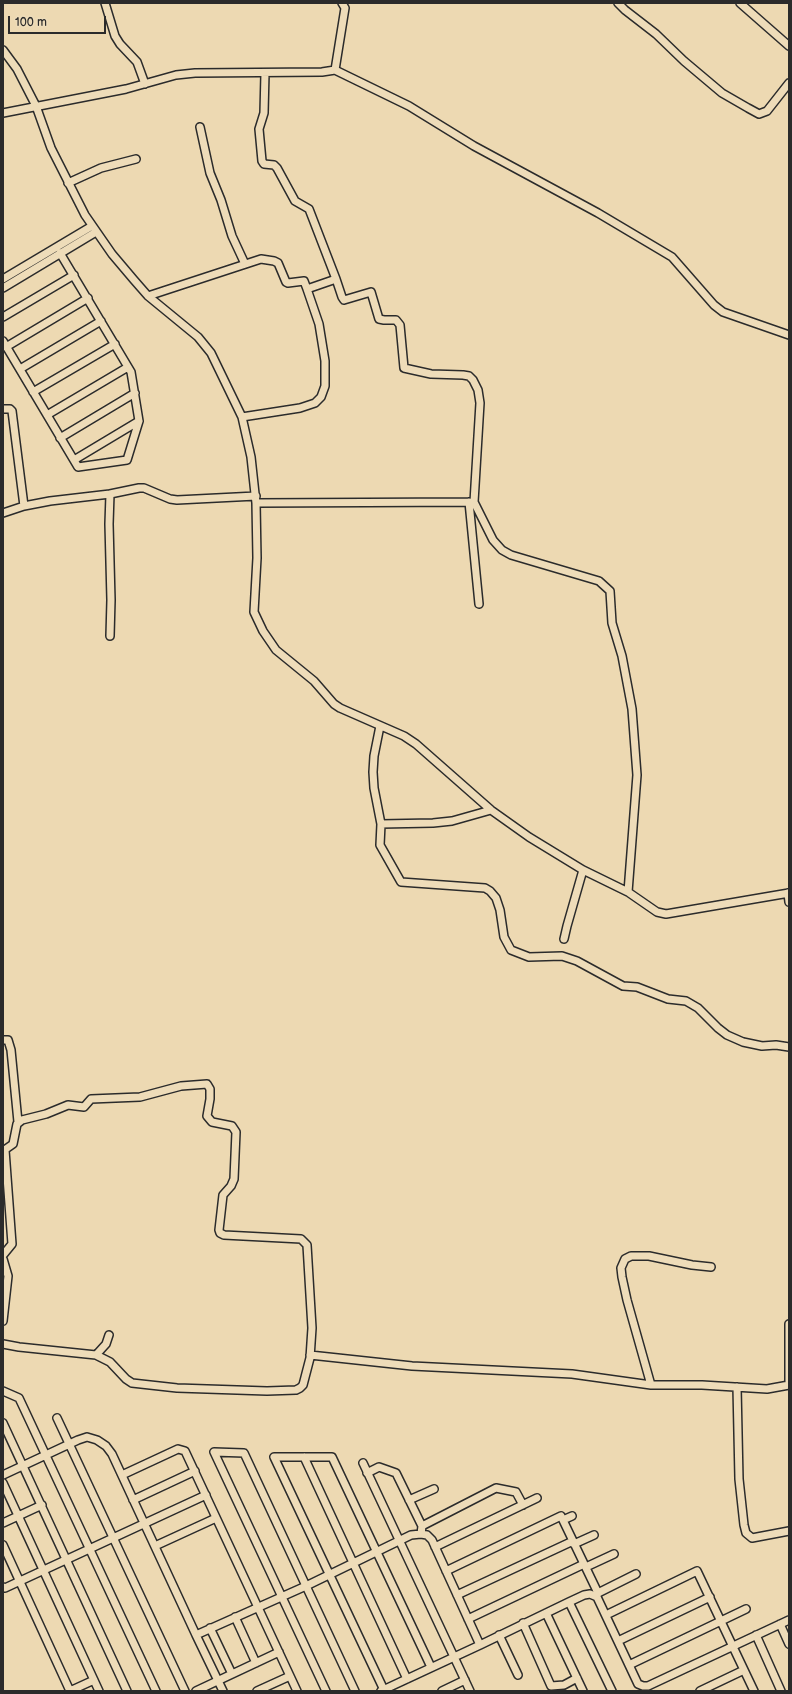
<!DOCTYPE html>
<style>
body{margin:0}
#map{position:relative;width:792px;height:1694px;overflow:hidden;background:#edd9b2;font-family:"Balsamiq Sans",sans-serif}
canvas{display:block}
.frame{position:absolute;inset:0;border:4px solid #2b2b2b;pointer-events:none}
.scale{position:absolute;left:8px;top:16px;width:98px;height:18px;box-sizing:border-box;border:2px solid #2b2b2b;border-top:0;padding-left:5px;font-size:12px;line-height:14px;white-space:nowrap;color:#2b2b2b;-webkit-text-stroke:3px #eedcb9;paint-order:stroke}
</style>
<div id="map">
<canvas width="792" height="1694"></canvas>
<div class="frame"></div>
<div class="scale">100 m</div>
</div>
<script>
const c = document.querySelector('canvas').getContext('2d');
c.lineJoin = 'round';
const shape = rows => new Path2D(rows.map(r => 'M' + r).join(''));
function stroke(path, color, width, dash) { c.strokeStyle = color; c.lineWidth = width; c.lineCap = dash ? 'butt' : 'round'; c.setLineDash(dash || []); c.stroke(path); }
const minor = shape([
 [105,3,115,36,120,44,137,62,145,84],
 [618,3,625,10,656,34,684,61,722,93,748,108,759,114,767,111,789,83],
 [740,3,789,46],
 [3,50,17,69,36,106,51,148,85,215,112,254,134,280,148,296,198,337,211,353,242,417,251,457,256,503,257,558,254,612,263,631,276,650,314,681,334,704,340,708,404,736,416,744,491,810,529,837,583,870,628,892,657,912,666,914,789,893],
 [335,70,345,8,342,3],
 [265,73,264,113,259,129,262,161,264,164,274,165,277,168,295,201,309,209,336,279],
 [3,113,126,89,176,75,195,73,322,72,335,70,409,106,474,146,598,213,672,257,714,305,723,312,789,335],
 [200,127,210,173,221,200,232,236,245,264],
 [68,183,101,168,136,159],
 [3,279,92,226],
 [3,288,96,232],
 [148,296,261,259,274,261,278,263,286,282,288,283,304,281,307,289,336,279,342,297,344,300,371,292,379,319,384,320,396,320,400,325,404,368,431,374,463,375,469,376,473,380,478,390,480,403,474,502,493,540,502,550,511,555,599,581,610,591,612,623,622,656,632,709,637,775,628,892],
 [3,317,74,275],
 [3,341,78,467,127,460,139,421,131,372,60,253],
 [6,347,88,298],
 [20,369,101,321],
 [33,392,115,344],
 [3,409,10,409,12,411,24,506],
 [47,415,128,367],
 [242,417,300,408,315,403,321,397,325,386,325,361,319,324,307,289],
 [60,438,135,393],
 [74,460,139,421],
 [469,502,479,604],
 [256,503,474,502],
 [3,513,24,506,50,501,110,494],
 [110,636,111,600,109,524,110,494,139,488,144,488,170,499,177,500,256,496],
 [380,726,374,756,373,772,374,788,381,824,380,845,401,882,485,888,490,891,496,898,500,910,504,937,511,950,529,957,562,956,577,961,623,986,637,987,668,999,686,1001,698,1008,718,1028,727,1035,743,1042,762,1046,776,1045,789,1047],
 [381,824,433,823,452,821,491,810],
 [788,893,789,902],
 [564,939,567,926,583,870],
 [3,1040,8,1040,11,1050,18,1122],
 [3,1151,13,1144,17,1124,22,1120,46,1114,68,1105,84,1107,91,1099,140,1097,181,1086,207,1084,210,1089,210,1099,207,1116,212,1122,232,1126,236,1132,234,1179,231,1186,223,1195,219,1230,220,1233,224,1235,301,1239,307,1245,312,1328,310,1358,303,1385,300,1388,296,1390,267,1391,177,1388,132,1383,126,1379,110,1362,96,1355,19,1347,3,1344],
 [3,1255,12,1244,5,1150],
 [3,1259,8,1276,3,1321],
 [789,1324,789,1385],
 [96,1355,106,1344,109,1335],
 [310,1355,412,1366,572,1374,651,1385,702,1385,767,1389,789,1385],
 [651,1385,627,1300,622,1277,621,1268,625,1259,631,1256,649,1256,692,1265,711,1267],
 [737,1387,739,1479,744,1525,746,1533,752,1538,789,1531],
 [3,1391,19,1398,156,1691],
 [57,1418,185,1691],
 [3,1423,127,1691],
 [304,1457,407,1679],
 [363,1463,470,1691],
 [367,1473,379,1467,396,1473,422,1526],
 [3,1475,78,1440,87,1437,97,1440,106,1446,112,1454,196,1635],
 [122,1475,178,1449,185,1451,297,1691],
 [3,1483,99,1691],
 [133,1500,195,1471],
 [409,1500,434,1489],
 [563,1520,572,1516],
 [3,1523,42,1505],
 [421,1534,422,1526,496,1488,516,1492,523,1505],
 [574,1544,594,1535],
 [3,1545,70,1691],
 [155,1546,216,1518],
 [435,1547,537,1498],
 [586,1567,614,1554],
 [446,1571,561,1516,598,1593],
 [3,1587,5,1588,206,1495],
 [457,1595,573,1541],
 [597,1596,598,1593,636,1574],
 [569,1602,612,1691],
 [546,1613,583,1691],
 [606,1615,697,1571,754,1691],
 [235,1617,256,1663],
 [468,1619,584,1564],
 [523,1623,551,1686,564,1685,577,1678],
 [780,1624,789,1644],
 [210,1628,232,1674],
 [499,1635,518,1675],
 [756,1635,781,1691],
 [618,1641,710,1597],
 [629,1665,746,1609],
 [384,1690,274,1457,332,1457,431,1667],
 [70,1691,94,1680],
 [196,1691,279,1652],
 [223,1691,196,1635,306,1586,411,1535,421,1534,427,1535,432,1540,480,1645,569,1602,584,1595,590,1594,597,1597,638,1684,643,1686,648,1686,789,1620],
 [257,1691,290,1676],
 [326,1691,214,1452,244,1453,355,1691],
 [381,1691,480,1645],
 [442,1691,465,1680],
 [700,1691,744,1670]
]);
stroke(minor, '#2b2b2b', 10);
stroke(minor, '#eedcb9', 7);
</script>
